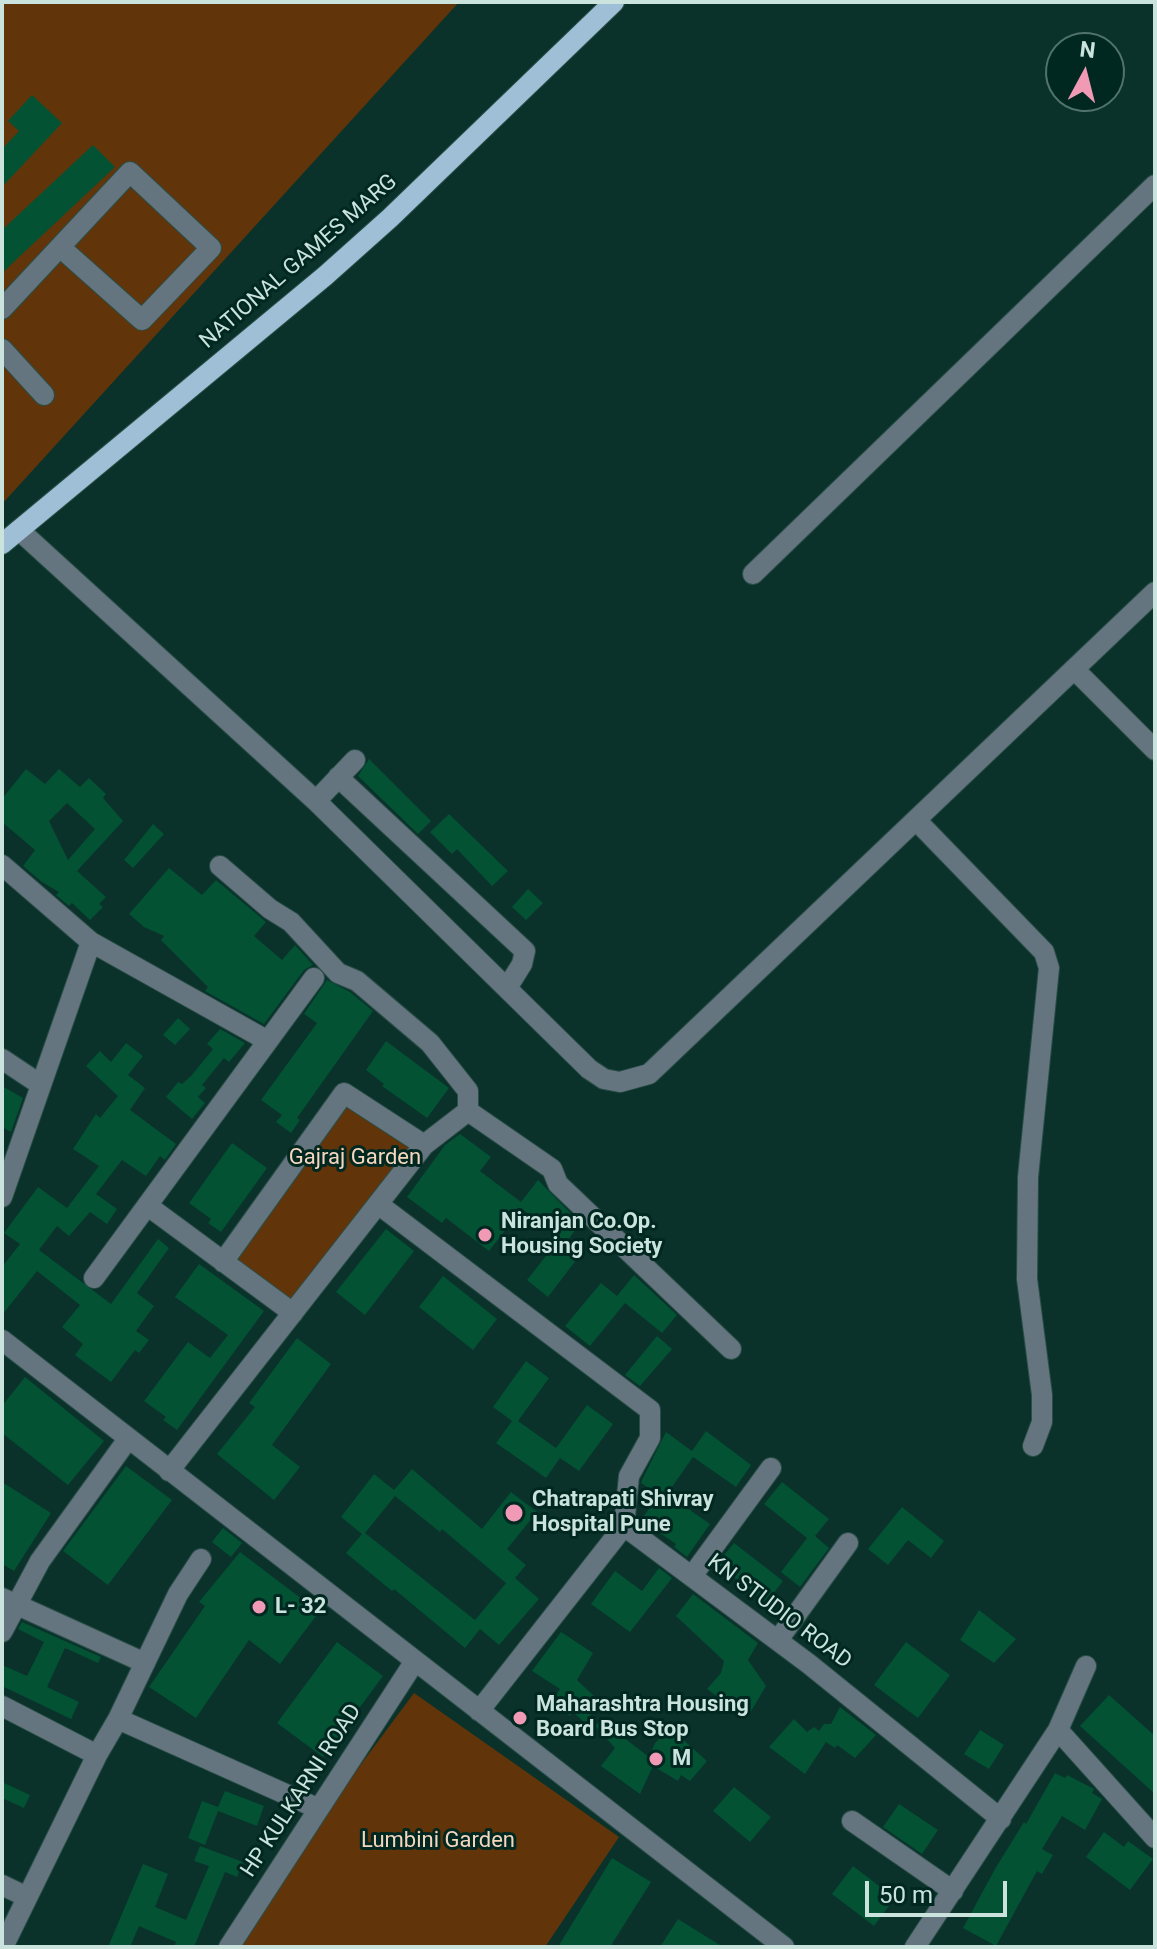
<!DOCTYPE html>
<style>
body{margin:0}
#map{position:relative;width:1157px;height:1949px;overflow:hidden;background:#0a322b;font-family:Roboto,sans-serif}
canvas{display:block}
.frame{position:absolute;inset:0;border:4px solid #cae4dd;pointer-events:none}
.north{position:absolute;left:1045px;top:32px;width:80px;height:80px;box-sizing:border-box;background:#002821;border:2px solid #51736c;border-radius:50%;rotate:7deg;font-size:22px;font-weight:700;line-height:32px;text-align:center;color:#cae4dd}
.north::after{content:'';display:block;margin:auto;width:28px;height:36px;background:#f09ab5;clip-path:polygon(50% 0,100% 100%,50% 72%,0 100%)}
.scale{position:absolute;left:865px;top:1881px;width:142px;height:36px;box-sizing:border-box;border:4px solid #cae4dd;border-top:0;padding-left:10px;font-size:24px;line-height:28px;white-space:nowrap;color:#cae4dd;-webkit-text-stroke:6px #002821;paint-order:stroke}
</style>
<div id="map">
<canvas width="1157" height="1949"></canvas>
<div class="frame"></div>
<div class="north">N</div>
<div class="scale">50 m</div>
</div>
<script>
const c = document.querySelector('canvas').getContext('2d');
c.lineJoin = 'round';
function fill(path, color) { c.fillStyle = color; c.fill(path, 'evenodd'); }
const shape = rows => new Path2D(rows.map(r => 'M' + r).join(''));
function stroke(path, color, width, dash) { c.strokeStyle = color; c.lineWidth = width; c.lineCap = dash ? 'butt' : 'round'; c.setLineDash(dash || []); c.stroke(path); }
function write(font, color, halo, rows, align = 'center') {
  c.font = font + ' Roboto,sans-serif'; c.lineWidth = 6; c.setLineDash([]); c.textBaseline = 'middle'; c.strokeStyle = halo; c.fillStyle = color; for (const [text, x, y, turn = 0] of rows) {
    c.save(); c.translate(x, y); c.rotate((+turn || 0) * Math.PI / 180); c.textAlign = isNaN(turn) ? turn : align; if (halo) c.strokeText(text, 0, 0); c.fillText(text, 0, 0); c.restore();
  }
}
fill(shape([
 [2,2,459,2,2,504],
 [344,1093,424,1145,293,1313,223,1262],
 [414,1693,619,1837,545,1947,238,1947,327,1810]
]), '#613509');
fill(shape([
 [32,95,62,123,2,187,2,149,19,131,8,121],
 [93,145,115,167,2,273,2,230],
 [369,759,431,821,418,834,358,776],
 [26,769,45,784,59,769,80,787,89,778,106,794,103,798,123,821,77,871,106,897,99,904,103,907,90,920,72,903,69,906,56,895,59,892,42,882,23,866,35,850,2,822,2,799],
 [67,803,95,829,68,860,49,821],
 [449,814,508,871,492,886,457,849,452,854,430,832],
 [153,824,164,834,133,868,124,860],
 [169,868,202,895,216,880,266,922,254,936,282,960,295,945,313,965,304,970,264,1024,205,991,208,987,161,940,164,936,144,927,129,914],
 [528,889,543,903,526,920,512,907],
 [327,980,350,992,373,1011,297,1118,300,1120,291,1133,276,1122,282,1115,261,1100,317,1023,304,1014],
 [178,1018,190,1029,175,1045,163,1035],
 [220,1029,245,1043,229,1062,224,1058,202,1085,206,1088,198,1097,205,1103,192,1119,166,1097,178,1082,182,1084,191,1076,213,1049,207,1044],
 [386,1041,449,1088,427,1118,382,1086,384,1084,366,1070],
 [126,1043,143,1056,128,1075,145,1088,130,1110,176,1144,165,1160,160,1156,146,1176,122,1160,96,1194,117,1209,107,1224,90,1212,69,1236,57,1226,39,1250,111,1304,158,1239,169,1248,137,1293,154,1306,136,1331,149,1340,139,1353,135,1350,111,1382,75,1355,83,1344,62,1327,80,1305,37,1271,2,1315,2,1267,20,1244,4,1233,38,1187,67,1208,99,1166,73,1149,96,1114,100,1118,118,1096,86,1066,100,1051,111,1062],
 [2,1086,23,1098,11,1132,2,1127],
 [460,1134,491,1157,480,1171,521,1202,538,1180,580,1223,568,1240,583,1251,548,1297,527,1280,560,1238,522,1209,489,1251,446,1218,442,1223,407,1197,445,1145],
 [232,1143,267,1168,221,1232,208,1223,211,1219,189,1203],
 [386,1229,414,1251,365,1315,336,1292],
 [199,1264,264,1311,177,1430,163,1420,166,1417,144,1401,188,1342,210,1358,228,1335,175,1297],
 [634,1275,677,1315,662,1333,625,1303,590,1346,565,1326,601,1283,617,1296],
 [443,1276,497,1319,473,1350,419,1307],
 [657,1336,672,1349,640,1386,625,1375],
 [297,1338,331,1364,272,1445,300,1467,274,1500,217,1454,255,1407,249,1403],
 [526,1361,549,1378,518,1421,556,1448,587,1405,613,1424,579,1471,560,1458,546,1478,496,1443,512,1421,493,1407],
 [25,1377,104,1441,68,1485,2,1433,2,1406],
 [706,1431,751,1465,736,1487,693,1457,667,1494,710,1524,687,1557,674,1547,676,1544,641,1520,659,1495,641,1483,642,1480,666,1432,692,1451],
 [126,1466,172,1500,108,1585,63,1551],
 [412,1469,482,1529,511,1492,537,1512,507,1549,526,1565,515,1578,539,1599,499,1645,480,1629,465,1648,394,1589,392,1591,346,1553,362,1534,341,1517,374,1474,394,1490],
 [395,1496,440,1532,442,1529,506,1583,475,1620,365,1533],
 [2,1482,51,1513,14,1571,2,1564],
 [782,1482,829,1519,815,1536,829,1548,800,1587,781,1572,807,1538,764,1504],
 [902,1507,944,1541,931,1558,908,1540,888,1565,868,1549],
 [223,1528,242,1543,231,1557,212,1542],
 [734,1543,783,1581,766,1603,717,1564],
 [240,1552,319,1612,280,1664,249,1640,196,1718,149,1687,205,1606,199,1602],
 [659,1568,672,1578,630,1632,591,1604,615,1571,642,1591],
 [693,1594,758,1643,748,1660,766,1686,747,1718,707,1689,721,1673,724,1661,676,1616],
 [979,1610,1016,1639,994,1663,960,1640],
 [22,1622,101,1657,98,1663,65,1648,47,1687,79,1702,71,1719,2,1686,2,1665,27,1676,44,1642,18,1629],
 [561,1632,593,1653,577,1680,598,1700,586,1724,573,1712,570,1716,558,1706,562,1700,556,1695,560,1689,532,1671],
 [337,1642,383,1676,323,1757,277,1723],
 [906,1642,950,1675,918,1718,874,1685],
 [1109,1695,1155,1736,1155,1794,1080,1726],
 [840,1707,876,1735,855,1758,837,1745,835,1748,826,1742,805,1774,769,1747,794,1719,807,1732,814,1727,819,1731,824,1724,831,1724],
 [601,1720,649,1757,655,1743,670,1728,707,1761,690,1781,681,1775,678,1781,653,1766,640,1794,601,1766,615,1748,595,1726],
 [980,1730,1004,1745,989,1769,964,1754],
 [1055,1773,1065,1778,1067,1775,1094,1789,1092,1793,1102,1799,1085,1830,1062,1816,1042,1849,1053,1855,1042,1874,1037,1871,996,1946,963,1928,995,1869,1024,1822,1026,1824],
 [2,1782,30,1795,24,1808,2,1798],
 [734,1787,771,1817,750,1842,713,1811],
 [225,1791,264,1806,257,1826,218,1811,205,1845,188,1838,202,1801,218,1807],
 [899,1804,938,1830,922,1854,883,1827],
 [1104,1832,1124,1847,1128,1841,1153,1859,1130,1890,1086,1857],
 [200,1846,243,1862,237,1877,225,1872,194,1947,174,1947,176,1942,139,1926,130,1947,108,1947,143,1864,168,1874,155,1907,186,1920,209,1866,194,1861],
 [612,1858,651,1882,610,1947,558,1947],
 [853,1866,895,1898,874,1926,832,1894],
 [678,1919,723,1947,660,1947]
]), '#025233');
const minor = shape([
 [2,309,130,172,211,248,142,320,60,247],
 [2,349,44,395],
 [19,530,316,801,589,1069,604,1079,620,1082,649,1074,1155,592],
 [753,574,1155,185],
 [1074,669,1155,750],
 [338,777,525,951,522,964,507,988],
 [316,801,355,760],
 [916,820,1044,952,1049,968,1028,1177,1027,1279,1042,1395,1042,1422,1033,1446],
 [2,865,91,942,2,1197],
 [220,866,270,909,291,922,338,973,357,981,430,1043,468,1091,468,1111],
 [91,942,268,1041],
 [2,1059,41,1085],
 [468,1111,552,1169,558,1184,731,1349],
 [378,1204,650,1410,650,1438,629,1476,624,1526],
 [148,1206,293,1313],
 [223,1262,344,1093,424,1145],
 [94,1278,314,978],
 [2,1340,784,1947],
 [169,1471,424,1145,468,1111],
 [624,1526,809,1664,1001,1819],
 [692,1576,771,1468],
 [2,1598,145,1663],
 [2,1632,40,1561,128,1439],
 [778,1640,848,1543],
 [2,1706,97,1755],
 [479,1711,624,1526],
 [118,1719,178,1594,201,1559],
 [1058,1730,1155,1838],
 [852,1821,953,1891],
 [2,1885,27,1897],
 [3,1947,97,1755,118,1719,319,1809],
 [229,1947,415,1661],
 [915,1947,1058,1730,1086,1666]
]);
const major = shape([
 [2,544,325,276,390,218,614,2]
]);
stroke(minor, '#294e47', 22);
stroke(major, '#294e47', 22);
stroke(minor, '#657580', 20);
stroke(major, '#9fbfd6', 20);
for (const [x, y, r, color] of [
 [485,1235,8,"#f09ab5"],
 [514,1513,10,"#f09ab5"],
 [259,1607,8,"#f09ab5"],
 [520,1718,8,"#f09ab5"],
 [656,1759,8,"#f09ab5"]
]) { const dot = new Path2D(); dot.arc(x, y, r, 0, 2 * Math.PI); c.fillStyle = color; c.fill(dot); stroke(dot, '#002821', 3); }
write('22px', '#cae4dd', '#002821', [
 ["NATIONAL GAMES MARG",299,262,-41],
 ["KN STUDIO ROAD",779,1612,37],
 ["HP KULKARNI ROAD",302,1791,-57]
]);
write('22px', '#f5d6be', '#002821', [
 ["Gajraj Garden",355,1158],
 ["Lumbini Garden",438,1841]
]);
write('bold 22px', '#cae4dd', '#002821', [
 ["Niranjan Co.Op.",501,1222],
 ["Housing Society",501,1247],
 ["Chatrapati Shivray",532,1500],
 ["Hospital Pune",532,1525],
 ["L- 32",275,1607],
 ["Maharashtra Housing",536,1705],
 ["Board Bus Stop",536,1730],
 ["M",672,1759]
], 'left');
</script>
